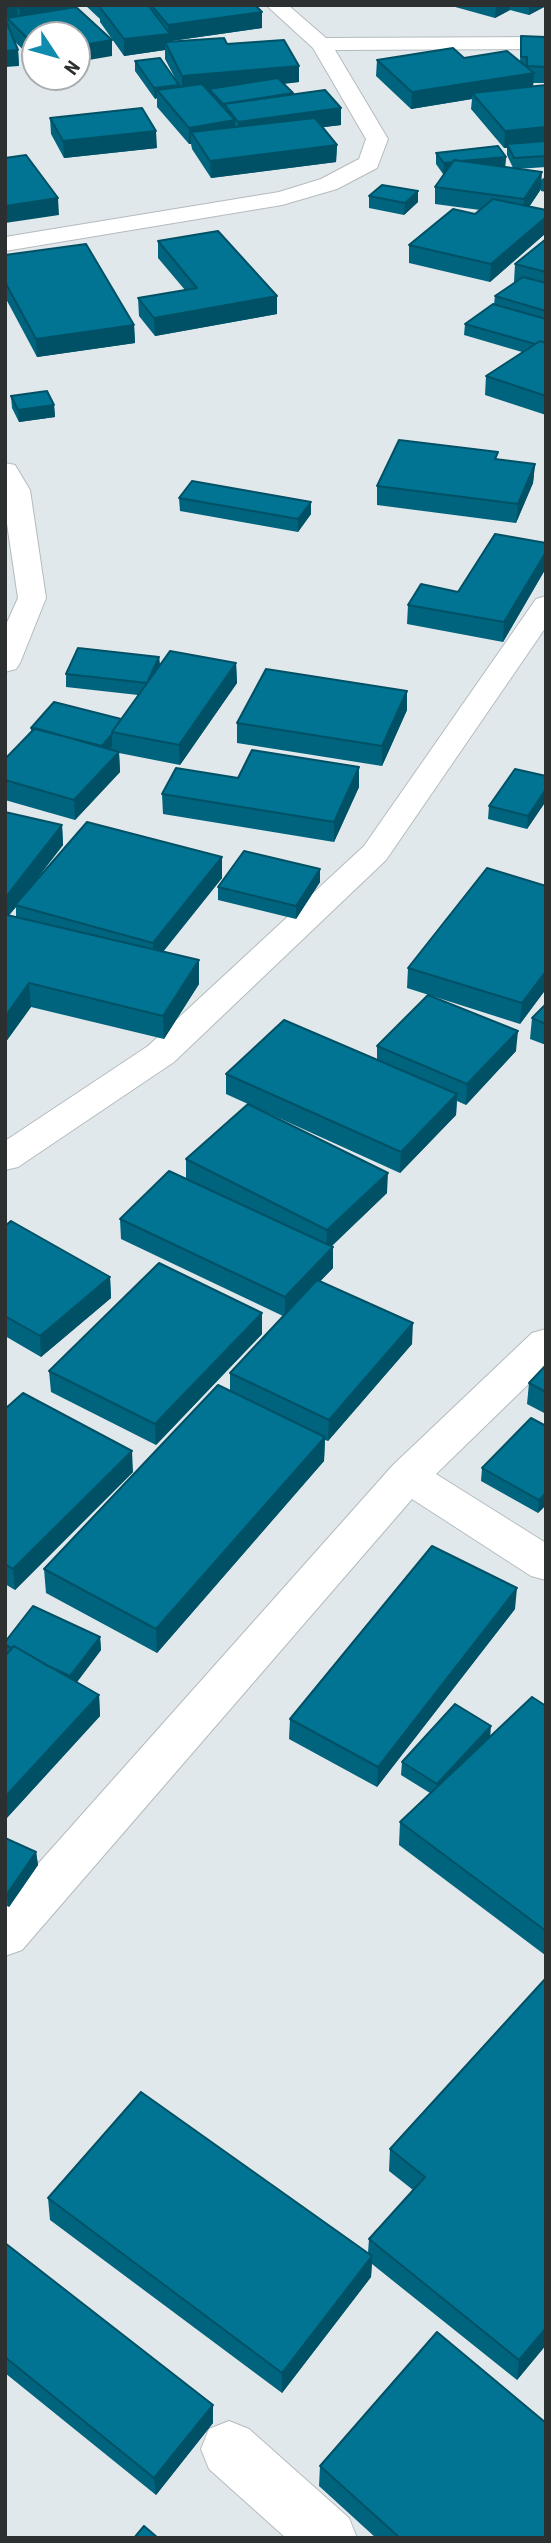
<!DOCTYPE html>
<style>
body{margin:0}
#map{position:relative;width:551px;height:2543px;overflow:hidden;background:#e1e8eb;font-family:"Roboto Condensed",sans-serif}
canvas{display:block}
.frame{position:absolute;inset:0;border:7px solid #2d3031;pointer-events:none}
.north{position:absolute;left:21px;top:21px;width:70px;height:70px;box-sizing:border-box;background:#fff;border:2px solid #abacad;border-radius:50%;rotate:126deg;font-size:19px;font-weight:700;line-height:28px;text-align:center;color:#2d3031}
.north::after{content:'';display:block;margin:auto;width:24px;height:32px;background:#0f8cad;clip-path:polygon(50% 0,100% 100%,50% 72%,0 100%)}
</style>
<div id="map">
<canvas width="551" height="2543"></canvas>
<div class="frame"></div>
<div class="north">N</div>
</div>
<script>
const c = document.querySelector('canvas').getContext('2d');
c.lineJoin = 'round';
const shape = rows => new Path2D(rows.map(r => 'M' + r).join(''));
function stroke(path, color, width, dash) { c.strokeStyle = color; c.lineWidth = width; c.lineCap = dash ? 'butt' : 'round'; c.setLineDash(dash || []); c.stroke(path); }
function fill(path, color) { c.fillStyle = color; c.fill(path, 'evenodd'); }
const service = shape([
 [229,2421,249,2429,349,2518,357,2538,286,2538,209,2469,201,2449,209,2429,229,2421]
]);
const minor = shape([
 [266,5,288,5,326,38,546,37,546,49,335,50,388,139,377,168,337,189,282,205,5,251,5,237,279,192,321,179,359,159,366,139,313,48,266,5],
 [5,463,15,465,30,490,46,598,20,663,16,669,5,672,5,627,18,598,5,510,5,463],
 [546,596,546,627,386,860,174,1062,18,1167,5,1170,5,1141,148,1046,364,846,536,599,546,596],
 [546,1329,546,1367,436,1474,546,1543,546,1580,531,1576,412,1499,22,1950,5,1956,5,1901,393,1465,532,1333,546,1329]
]);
stroke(service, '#b4bbbe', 2);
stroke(minor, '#b4bbbe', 2);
fill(service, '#fff');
fill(minor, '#fff');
fill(shape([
 [5,5,70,5,70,8,112,40,112,56,35,35,35,61,14,41,18,50,19,66,7,23],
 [85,5,255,5,262,28,171,41,171,42,227,44,299,66,299,82,284,84,293,95,341,108,341,125,323,127,337,145,336,162,211,178,192,149,191,144,189,144,157,107,157,98,155,99,135,71,135,61,177,82,165,59,165,50,124,56,100,22,100,19],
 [448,5,546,5,546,6,529,15,510,10,495,18],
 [521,36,546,37,546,83,533,83,533,86,546,85,546,167,517,169,541,180,546,176,546,192,541,191,541,189,529,207,546,210,546,233,490,282,409,263,409,245,475,214,480,210,435,204,435,187,445,174,443,174,436,164,436,153,506,157,505,167,513,168,507,155,507,148,504,148,471,109,472,99,411,109,376,76,377,60,464,58,520,62],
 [50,118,157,148,64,158,51,134],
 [418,191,418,202,404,215,369,208,369,196],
 [546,239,546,415,485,395,486,376,522,352,464,335,465,324,494,304,495,296,515,282,514,282,515,264],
 [158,241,277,314,155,336,139,316,138,298,185,290,158,258],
 [5,255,134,325,135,343,37,357,5,297],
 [11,396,54,405,55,417,19,422,12,408],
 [497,459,535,464,533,483,516,523,377,505,377,486],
 [179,498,311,502,311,514,298,532,180,511],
 [546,543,546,568,503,642,407,624,408,605,458,592],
 [159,657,160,665,236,663,237,683,180,765,119,753,120,772,75,820,5,800,5,759,31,732,31,728,121,719,138,695,66,687,66,674],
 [407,691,407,710,382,766,237,743,237,723],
 [546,694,546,714,544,713],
 [359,767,359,787,334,842,163,814,162,794,238,778],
 [546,776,546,801,527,829,488,819,489,806],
 [5,812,62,825,63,845,30,887,222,857,222,878,163,952,199,960,199,984,164,1039,31,1007,5,1043],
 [16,907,16,917,9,915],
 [320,869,320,882,296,919,218,900,218,887],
 [546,886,546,989,520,1024,407,988,408,968],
 [546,1004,546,1045,530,1039,532,1018],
 [377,1046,516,1051,466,1105,457,1101,456,1115,400,1173,250,1105,387,1193,332,1246,333,1247,333,1268,320,1281,412,1344,328,1441,325,1440,324,1461,157,1653,46,1593,44,1569,230,1391,230,1373,283,1316,121,1239,120,1219,186,1179,186,1159,248,1104,226,1094,226,1074,377,1060],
 [5,1226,110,1277,111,1298,41,1357,5,1336],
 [262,1334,156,1445,51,1392,49,1371],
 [546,1365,546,1414,527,1404,529,1383],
 [5,1409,133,1472,15,1590,5,1584],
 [546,1426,546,1505,538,1513,481,1481,482,1468],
 [515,1609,377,1787,289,1739,290,1719],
 [100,1637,101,1650,77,1682,99,1695,100,1716,5,1820,5,1642],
 [546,1706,546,1955,545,1955,399,1845,400,1822,430,1793,401,1775,402,1762,490,1737],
 [5,1838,36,1852,38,1865,9,1907,5,1905],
 [546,1978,546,2345,517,2380,372,2264,371,2277,282,2393,50,2220,48,2198,368,2253,369,2239,413,2190,389,2171,390,2149],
 [5,2243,213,2423,156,2495,5,2373],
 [320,2466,546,2538,376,2538,319,2486]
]), '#00647e');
fill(shape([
 [5,5,17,5,18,17,5,19],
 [52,5,70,5,71,14,20,19,19,8],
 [496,5,510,5,510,10,495,18],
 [529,5,546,5,546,6,529,15],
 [262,12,262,28,171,41,171,50,165,42,165,50,124,56,124,39,168,34,168,25],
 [112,40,112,56,77,62,77,46],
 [18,50,19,66,5,67,5,51],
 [299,66,299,82,182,92,182,76],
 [534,73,533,90,472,93,472,99,411,109,412,92],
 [179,85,179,96,157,90,157,98,155,99,154,88],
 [341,108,341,125,238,138,238,122],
 [235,120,235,137,191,132,191,144,189,144,189,128],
 [546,127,546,144,507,144,507,148,504,148,505,131],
 [156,131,157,148,64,158,63,141],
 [337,145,336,162,211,178,210,161],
 [506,157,505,168,443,174,444,163],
 [542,172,541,189,523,216,524,199],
 [418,191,418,202,404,215,405,203],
 [58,198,59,215,5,223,5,206],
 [546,217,546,233,490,282,491,264],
 [277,296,277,314,155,336,154,318],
 [134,325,135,343,37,357,36,339],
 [54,405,55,417,19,422,18,410],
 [535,464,533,483,516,523,518,504],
 [311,502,311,514,298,532,298,519],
 [546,552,546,568,503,642,504,622],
 [159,657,160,669,148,683],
 [236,663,237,683,180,765,179,745],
 [407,691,407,710,382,766,382,746],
 [112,734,112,746,102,758,102,746],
 [119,752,120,772,75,820,74,800],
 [359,767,359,787,334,842,334,822],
 [546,789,546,801,527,829,528,816],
 [62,825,63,845,17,905,15,905,16,907,5,920,5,898],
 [222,857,222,878,153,964,153,943],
 [320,869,320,882,296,919,296,906],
 [199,960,199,984,164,1039,163,1016],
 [546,971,546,989,520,1024,522,1003],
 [29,983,31,1007,5,1043,5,1017],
 [518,1031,516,1051,466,1105,467,1084],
 [457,1094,456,1115,400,1173,401,1152],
 [388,1173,387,1193,326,1251,327,1230],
 [333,1247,333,1268,285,1318,285,1297],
 [110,1277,111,1298,41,1357,40,1336],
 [262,1313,262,1334,156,1445,155,1424],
 [413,1323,412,1344,328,1441,329,1420],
 [325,1437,324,1461,157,1653,156,1629],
 [132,1451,133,1472,15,1590,13,1569],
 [546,1493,546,1505,538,1513,539,1500],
 [517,1588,515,1609,377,1787,378,1767],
 [100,1637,101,1650,71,1690,70,1676],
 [99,1695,100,1716,5,1820,5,1797],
 [491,1726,490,1739,437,1797,437,1784],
 [36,1852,38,1865,9,1907,7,1894],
 [372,2256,371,2277,282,2393,282,2373],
 [546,2328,546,2345,517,2380,519,2360],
 [213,2405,213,2423,156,2495,154,2478]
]), '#005166');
const building = shape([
 [18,5,52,5,19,8,18,5],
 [109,5,148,5,170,34,124,39,99,6,109,5],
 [151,5,255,5,262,12,168,25,151,5],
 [76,7,112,40,77,46,77,35,35,35,35,46,7,18,76,7],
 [5,21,6,21,18,50,5,51,5,21],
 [521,36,546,37,546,67,527,66,527,57,521,57,521,36],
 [224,38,227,44,284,40,299,66,182,76,165,42,224,38],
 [453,48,464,58,507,51,534,73,412,92,377,60,453,48],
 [160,58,179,85,154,88,135,61,160,58],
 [278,78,293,93,223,104,209,89,278,78],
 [202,84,235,120,189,128,157,90,202,84],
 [546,85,546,127,505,131,472,93,546,85],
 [325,90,341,108,238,122,224,104,325,90],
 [142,108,156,131,63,141,50,118,142,108],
 [315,118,337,145,210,161,191,132,315,118],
 [546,141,546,156,514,158,507,144,546,141],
 [498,146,506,157,461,161,454,160,453,162,444,163,436,153,498,146],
 [26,155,58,198,5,206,5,158,26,155],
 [454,160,542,172,524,199,435,187,454,160],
 [382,185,418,191,405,203,369,196,382,185],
 [493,199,546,210,546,217,491,264,409,245,453,209,475,214,493,199],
 [218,231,277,296,154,318,138,298,197,288,158,241,218,231],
 [546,239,546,272,515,264,546,239],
 [86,244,134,325,36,339,5,282,5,255,86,244],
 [523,277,546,283,546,311,495,296,523,277],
 [493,304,546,319,546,343,540,341,535,344,465,324,493,304],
 [540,341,546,343,546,396,486,376,540,341],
 [47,391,54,405,18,410,11,396,47,391],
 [399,440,498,452,495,459,535,464,518,504,377,486,399,440],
 [192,481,311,502,298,519,179,498,192,481],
 [495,534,546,543,546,552,504,622,408,605,421,584,458,592,495,534],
 [78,648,159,657,147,683,66,674,78,648],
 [170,651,236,663,179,745,112,732,170,651],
 [266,669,407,691,382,746,237,723,266,669],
 [54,702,121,719,112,732,112,734,102,746,31,728,54,702],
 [35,728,119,752,74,800,5,780,5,759,35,728],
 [252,750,359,767,334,822,162,794,176,768,238,778,252,750],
 [515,769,546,776,546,789,528,816,489,806,515,769],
 [5,812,62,825,5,898,5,812],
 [87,822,222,857,153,943,15,905,87,822],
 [244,851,320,869,296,906,218,887,244,851],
 [487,868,546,886,546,971,522,1003,408,968,487,868],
 [7,915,199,960,163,1016,29,983,5,1017,5,917,7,915],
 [428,995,518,1031,467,1084,377,1046,428,995],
 [546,1004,546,1024,532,1018,546,1004],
 [284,1020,457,1094,401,1152,226,1074,284,1020],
 [248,1104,388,1173,327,1230,186,1159,248,1104],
 [169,1171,333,1247,285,1297,120,1219,169,1171],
 [11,1221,110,1277,40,1336,5,1316,5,1226,11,1221],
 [159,1263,262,1313,155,1424,49,1371,159,1263],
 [317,1280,413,1323,329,1420,230,1373,317,1280],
 [546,1365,546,1392,529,1383,546,1365],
 [218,1385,325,1437,156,1629,44,1569,218,1385],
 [23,1393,132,1451,13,1569,5,1564,5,1409,23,1393],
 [531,1418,546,1426,546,1493,539,1500,482,1468,531,1418],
 [432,1546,517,1588,378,1767,290,1719,432,1546],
 [33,1606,100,1637,70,1676,46,1665,14,1646,12,1648,5,1645,5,1642,33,1606],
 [14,1646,99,1695,5,1797,5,1656,14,1646],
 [532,1697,546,1706,546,1931,400,1822,532,1697],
 [455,1704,491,1726,437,1784,402,1762,455,1704],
 [5,1838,36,1852,7,1894,5,1893,5,1838],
 [546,1978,546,2328,519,2360,369,2239,425,2177,390,2149,546,1978],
 [141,2092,372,2256,282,2373,48,2198,141,2092],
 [5,2243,213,2405,154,2478,5,2357,5,2243],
 [437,2332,546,2423,546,2538,400,2538,320,2466,437,2332],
 [144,2526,158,2538,134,2538,144,2526]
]);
fill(building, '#007492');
stroke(building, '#005166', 2);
</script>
